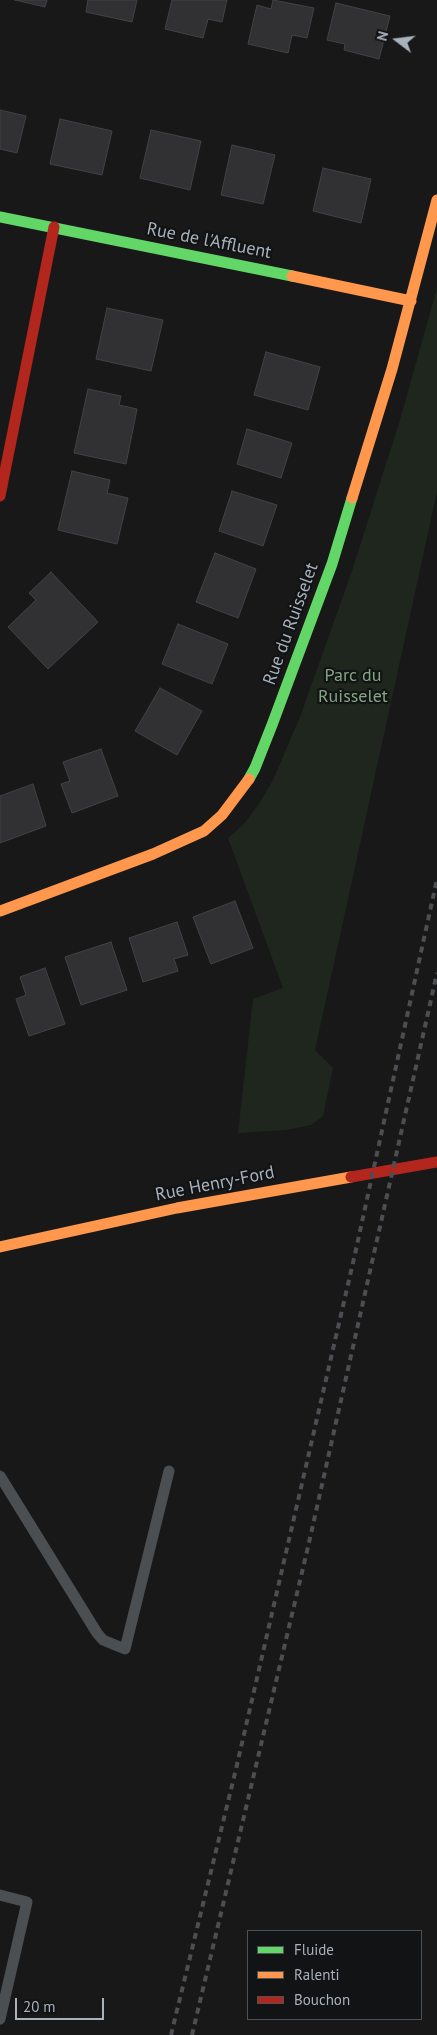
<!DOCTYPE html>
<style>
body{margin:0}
#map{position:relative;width:437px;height:2035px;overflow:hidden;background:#181819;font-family:"PT Sans",sans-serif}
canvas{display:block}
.legend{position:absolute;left:247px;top:1930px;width:175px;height:90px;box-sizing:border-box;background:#121315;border:1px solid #4e5257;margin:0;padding:6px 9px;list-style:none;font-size:15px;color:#a9b1ba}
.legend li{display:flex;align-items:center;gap:10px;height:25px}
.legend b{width:25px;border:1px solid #4e5257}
.north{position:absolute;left:372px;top:15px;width:50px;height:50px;-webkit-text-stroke:4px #121315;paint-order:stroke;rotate:285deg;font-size:14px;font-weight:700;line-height:20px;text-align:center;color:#a9b1ba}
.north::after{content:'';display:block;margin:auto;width:18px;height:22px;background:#a9b1ba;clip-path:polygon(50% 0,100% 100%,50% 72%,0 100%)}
.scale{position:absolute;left:15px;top:1998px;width:89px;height:22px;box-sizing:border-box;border:2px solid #a9b1ba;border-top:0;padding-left:6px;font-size:15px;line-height:18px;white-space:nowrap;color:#a9b1ba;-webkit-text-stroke:4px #121315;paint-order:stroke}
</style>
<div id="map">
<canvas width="437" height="2035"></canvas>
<ul class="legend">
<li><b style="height:6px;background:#63d668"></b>Fluide</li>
<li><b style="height:6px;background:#ff974d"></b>Ralenti</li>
<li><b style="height:6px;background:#b3261e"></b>Bouchon</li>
</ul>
<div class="north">N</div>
<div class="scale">20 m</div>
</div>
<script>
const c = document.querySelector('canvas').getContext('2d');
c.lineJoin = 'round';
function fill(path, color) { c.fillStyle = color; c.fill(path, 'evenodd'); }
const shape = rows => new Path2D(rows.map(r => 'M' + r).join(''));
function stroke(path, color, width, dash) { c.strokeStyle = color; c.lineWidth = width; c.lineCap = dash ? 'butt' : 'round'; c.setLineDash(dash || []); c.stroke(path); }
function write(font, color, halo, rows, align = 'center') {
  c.font = font + ' "PT Sans",sans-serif'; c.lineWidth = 4.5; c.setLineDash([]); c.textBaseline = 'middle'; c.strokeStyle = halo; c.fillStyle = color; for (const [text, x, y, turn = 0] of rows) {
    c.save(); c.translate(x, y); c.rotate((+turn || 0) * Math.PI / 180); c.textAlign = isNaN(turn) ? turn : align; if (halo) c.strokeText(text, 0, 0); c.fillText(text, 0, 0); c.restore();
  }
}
fill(shape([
 [437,288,437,492,315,1050,333,1068,323,1116,311,1125,286,1130,238,1133,253,999,283,988,228,838,244,824,260,802,273,780,300,717,352,571,400,420]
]), '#1e261e');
const building = shape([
 [15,0,47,0,45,7,15,0],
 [88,0,137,0,132,22,86,12,88,0],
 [172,0,227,0,222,22,208,19,203,38,165,29,172,0],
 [273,0,314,8,307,38,292,35,288,53,248,44,257,5,271,9,273,0],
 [336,3,390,16,379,59,344,50,345,44,327,40,336,3],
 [0,110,26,116,17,153,0,149,0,110],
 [60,119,112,131,102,175,50,164,60,119],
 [151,130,201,141,190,190,140,178,151,130],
 [232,145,275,155,263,204,221,195,232,145],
 [323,168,371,179,361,223,313,211,323,168],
 [107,308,163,320,151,371,96,359,107,308],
 [266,352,320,367,308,410,254,395,266,352],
 [88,389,121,396,119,405,137,409,126,464,74,453,88,389],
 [247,429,292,443,281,478,237,464,247,429],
 [72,471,110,480,107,493,128,498,117,544,58,530,72,471],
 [232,491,277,505,263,546,219,531,232,491],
 [215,553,256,569,238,618,196,602,215,553],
 [51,572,98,622,48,669,8,627,36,600,29,593,51,572],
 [178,624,228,644,212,684,162,664,178,624],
 [160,688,202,711,177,755,135,731,160,688],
 [101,749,118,796,72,813,61,784,70,781,63,762,101,749],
 [33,784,46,826,0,843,0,796,33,784],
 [235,901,253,948,211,964,193,917,235,901],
 [177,922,188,955,174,959,178,971,143,982,129,938,177,922],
 [111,942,127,990,81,1005,65,957,111,942],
 [45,968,65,1024,29,1036,16,999,26,995,20,977,45,968]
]);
fill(building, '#313133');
stroke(building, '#414345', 1);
stroke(shape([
 [0,1476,97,1633,103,1640,125,1649,169,1471],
 [0,1895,27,1902,0,2019]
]), '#4c4f52', 11);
stroke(shape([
 [0,217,292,276],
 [249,779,255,768,272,725,332,564,352,498]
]), '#63d668', 11);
stroke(shape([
 [292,276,411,301],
 [352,498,392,369,437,200],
 [0,911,153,854,204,831,222,815,249,779],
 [0,1247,177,1208,351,1177]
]), '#ff974d', 11);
stroke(shape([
 [0,496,54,227],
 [351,1177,437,1162]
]), '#b3261e', 11);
stroke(shape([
 [171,2035,236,1769,355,1254,437,879],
 [192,2035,308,1547,437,973]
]), '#4c4e51', 4, [6, 5]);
write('18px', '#a9b1ba', '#121315', [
 ["Rue de l'Affluent",209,241,11],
 ["Rue du Ruisselet",291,624,-70],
 ["Rue Henry-Ford",215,1184,-11]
]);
write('18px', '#84a67f', '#121315', [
 ["Parc du",353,676],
 ["Ruisselet",353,697]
]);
</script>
